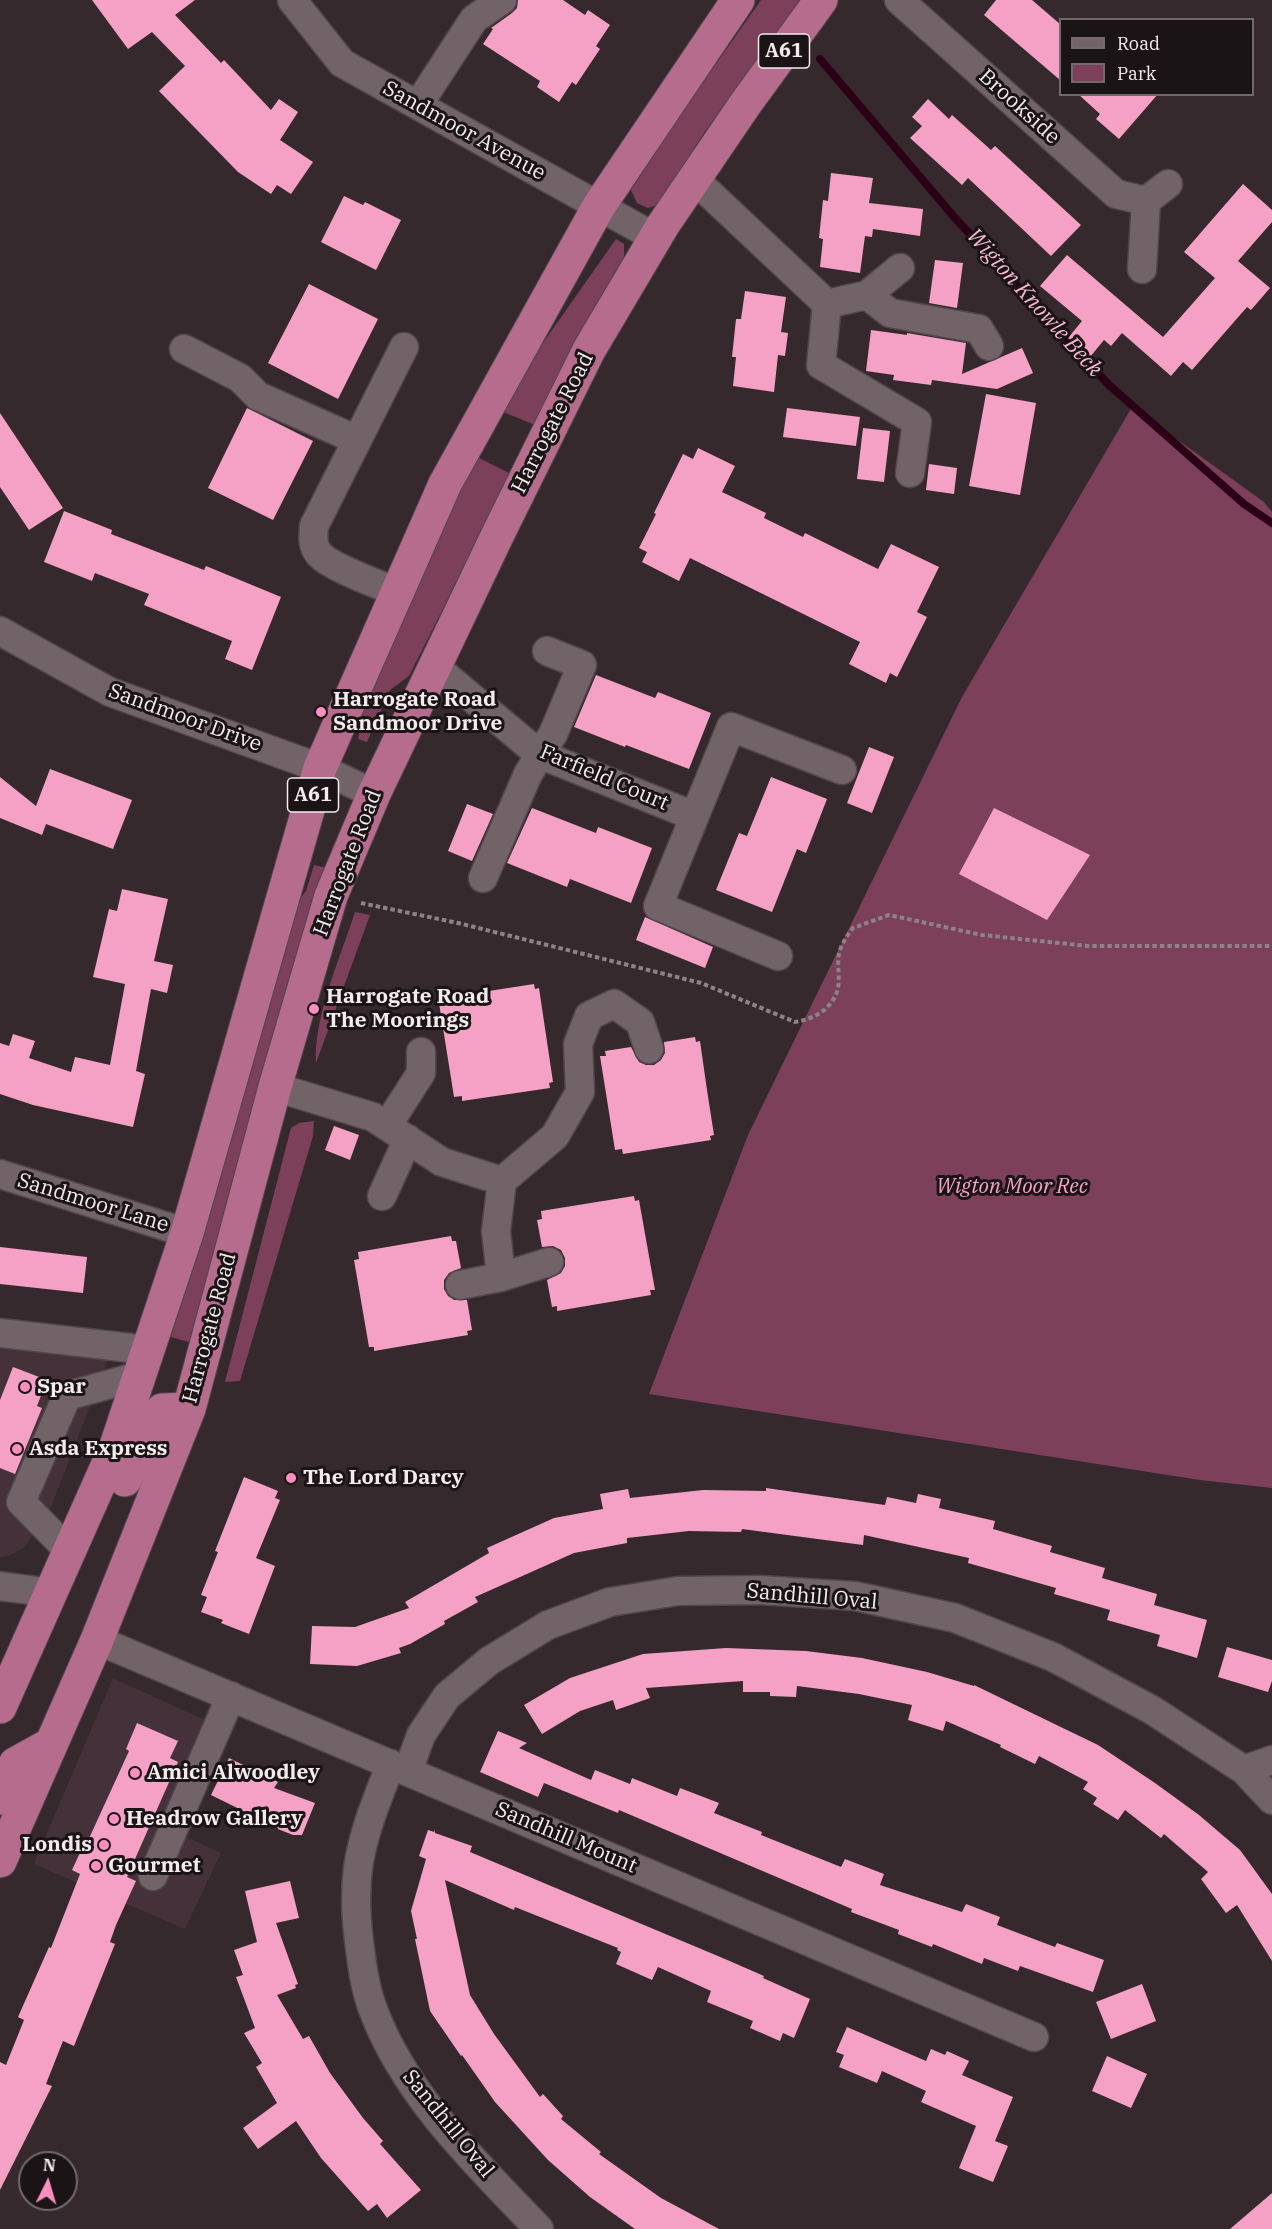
<!DOCTYPE html>
<html>
<head>
<meta charset="utf-8">
<style>
  body { margin:0 }
  #map { position:relative; width:1272px; height:2229px; overflow:hidden; background:#36292e; font-family:"IBM Plex Serif",serif }
  canvas { display:block }
  .legend { position:absolute; left:1059px; top:18px; width:195px; height:78px; box-sizing:border-box; background:#1a1416; border:2px solid #716a6c; margin:0; padding:8px 10px; list-style:none; font-size:18px; color:#f4ebee }
  .legend li { display:flex; align-items:center; gap:12px; height:30px }
  .legend b { width:30px; border:2px solid #716a6c }
  .north { position:absolute; left:18px; top:2151px; width:60px; height:60px; box-sizing:border-box; background:#1a1416; border:2px solid #716a6c; border-radius:50%; rotate:5deg; font-size:16px; font-weight:700; line-height:24px; text-align:center; color:#f4ebee }
  .north::after { content:''; display:block; margin:auto; width:21px; height:27px; background:#fd8ec0; clip-path:polygon(50% 0,100% 100%,50% 72%,0 100%) }
</style>
</head>
<body>
<div id="map">
<canvas width="1272" height="2229"></canvas>
<ul class="legend">
<li><b style="height:8px;background:#726369"></b>Road</li>
<li><b style="height:16px;background:#7c405b"></b>Park</li>
</ul>
<div class="north">N</div>
</div>
<script>
const ctx = document.querySelector('canvas').getContext('2d');
ctx.lineJoin = 'round';
function fill(path, color) {
  ctx.fillStyle = color;
  ctx.fill(path, 'evenodd');
}
function trace(path, color, width, dash) {
  ctx.strokeStyle = color;
  ctx.lineWidth = width;
  ctx.lineCap = dash ? 'butt' : 'round';
  ctx.setLineDash(dash || []);
  ctx.stroke(path);
}
function write(font, color, halo, rows, align = 'center') {
  ctx.font = font + ' "IBM Plex Serif",serif';
  ctx.lineWidth = 6;
  ctx.setLineDash([]);
  ctx.textBaseline = 'middle';
  ctx.strokeStyle = halo;
  ctx.fillStyle = color;
  for (const [text, x, y, turn = 0] of rows) {
    ctx.save();
    ctx.translate(x, y);
    ctx.rotate((+turn || 0) * Math.PI / 180);
    ctx.textAlign = isNaN(turn) ? turn : align;
    if (halo) ctx.strokeText(text, 0, 0);
    ctx.fillText(text, 0, 0);
    ctx.restore();
  }
}
const built = new Path2D(`
  M0,1344l109,13 -60,155 -25,36 -16,8 -8,1z
  M113,1678l113,52 -46,104 41,19 -36,76 -151,-65z`);
const green = new Path2D(`
  M761,0h40l-97,133 -46,72 -10,3 -11,-5 -6,-13 49,-75z
  M616,239l8,5v18l-89,163 -34,-14 23,-41z
  M1132,407l132,95 8,10v976l-72,-8 -551,-86 99,-259 214,-438z
  M477,457l34,17 -102,202 -19,14 -23,52 -9,-3 6,-31 86,-196z
  M314,865l13,3 -135,475 -21,-6 31,-103 88,-323 16,-20z
  M355,912l15,3 -54,148c-3,-45 25,-107 39,-151z
  M314,1121l-1,15 -73,245 -15,1 66,-254 8,-5z`);
const stream = new Path2D(`
  M820,59l135,159 154,167 135,119 28,19`);
const building = new Path2D(`
  M92,0h103l-20,15 46,48 3,-3 47,50 8,-11 19,13 -18,28 33,22 -22,32 -14,-9 -6,9 -33,-22 -79,-81 26,-25 -33,-34 -24,17z
  M518,0h45l22,15 3,-5 22,15 -14,21 4,3 -24,36 -4,-3 -13,20 -22,-15 3,-6 -57,-37 10,-15 -2,-1 21,-15 5,-5z
  M996,0h36l28,24v56l-76,-65z
  M1078,94h80l-39,45 -23,-20 4,-5z
  M928,99l21,20 3,-4 39,35 4,-4 86,79 -30,31 -83,-78 -6,7 -52,-47 12,-12 -10,-9z
  M831,173l42,5 -4,25 54,6 -3,27 -47,-7 -1,8 -7,-1 -5,37 -40,-6 3,-28 -4,-1 4,-38 5,1z
  M1243,184l29,26v12l-34,39 32,27 -19,22 -4,-3 -55,63 -9,-8 -12,14 -49,-43 -11,13 -7,-6 -14,17 -22,-19 14,-17 -42,-35 27,-31 96,82 52,-59 -31,-26z
  M344,196l19,9 2,-3 36,18 -25,50 -55,-28z
  M935,260l28,3 -6,45 -28,-5z
  M309,284l69,35 -40,80 -70,-36z
  M745,291l41,6 -5,35 7,1 -3,23 -7,-1 -4,37 -41,-6 3,-29h-4l4,-38h5z
  M871,330l36,5v-2l59,10 -4,31 60,-26 11,25 -36,16 -65,-9 -1,5 -38,-5 1,-5 -28,-4z
  M986,394l50,9 -16,92 -51,-9z
  M247,408l66,33 -40,79 -65,-32z
  M787,408l73,9 -4,29 -73,-9z
  M0,413l63,95 -34,22 -29,-43z
  M863,428l27,3 -6,51 -27,-3z
  M698,448l37,18 -13,26 44,21 -2,5 39,19 2,-4 73,36 13,-25 48,23 -22,45 10,5 -30,60 -7,-4 -4,10 -37,-19 11,-22 -170,-84 -11,23 -37,-19 5,-10 -8,-4 17,-34 -2,-1 29,-59 10,5z
  M929,464l28,4 -3,26 -28,-4z
  M64,511l48,19 -1,4 93,36 2,-4 75,31 -29,73 -27,-11 7,-18 -88,-36 5,-11 -54,-21 -3,8 -48,-19z
  M596,675l59,23 3,-6 53,21 -22,56 -63,-24 -1,2 -51,-20z
  M869,747l25,10 -22,56 -25,-10z
  M50,769l82,31 -19,49 -67,-25 -4,11 -42,-17v-41l36,29z
  M771,777l56,22 -21,54 -9,-4 -25,63 -56,-22 23,-57 8,3z
  M467,804l26,10 -21,47 -24,-10z
  M532,808l64,25 2,-6 54,21 -21,55 -61,-24 -3,8 -60,-24z
  M994,808l96,47 -43,65 -88,-46z
  M122,889l46,10 -14,62 19,4 -6,28 -16,-4 -15,82 9,3 -12,53 -100,-22 -33,-11v-51l9,3 4,-12 22,7 -6,17 42,14 4,-15 35,8 15,-81 -32,-7 16,-68 8,2z
  M645,917l68,30 -8,21 -69,-28z
  M534,984l1,5 4,-1 14,94 -4,1 1,5 -88,13v-5l-8,1 -15,-94h6l-1,-5z
  M695,1037l1,5 4,-1 7,49 7,45 -4,1 1,4 -88,14 -1,-5 -7,1 -15,-94h6l-1,-5 26,-4 8,15 7,3h8l7,-5 4,-7 -1,-11z
  M334,1126l25,9 -9,25 -25,-10z
  M634,1196l1,5 4,-1 16,90h-5l1,5 -94,16v-5l-5,1 -5,-27 14,-7 4,-7v-8l-4,-8 -8,-4 -11,1 -5,-27 5,-1 -1,-8z
  M451,1236l1,5h4l5,27 -12,5 -5,7v9l4,7 6,4h13l5,30 -5,1 1,4 -94,16v-4h-5l-15,-87 5,-1 -1,-7z
  M0,1247l87,10 -4,36 -83,-9z
  M13,1367l34,13 -10,26 5,2 -27,66 -15,-6v-68z
  M244,1477l34,14 -3,7 5,2 -24,58 19,8 -26,68 -28,-11 2,-3 -22,-8 6,-15 -6,-2 17,-43 -3,-1z
  M766,1488l119,17 2,-8 29,6 2,-9 23,5 -2,9 56,13 -2,8 59,17 -2,6 55,16 -3,10 55,16 -3,11 53,15 -10,38 -40,-12 3,-11 -53,-15 3,-10 -56,-16 2,-6 -88,-25 1,-5 -105,-23 -1,10 -121,-16 -1,3 -52,-1 -62,7v5l-53,10 -99,44 3,5 -34,19 1,3 -35,20 -11,4 2,5 -44,13 -47,-2 2,-38 43,1 54,-19 -4,-6 84,-49 -2,-5 67,-30 49,-9 -3,-15 28,-5 2,9 73,-8 63,1z
  M1227,1647l45,13v21l-4,11 -50,-15z
  M726,1648l80,3 56,7 65,14 47,14v-1l124,60 57,38 44,32 41,35 32,44v67l-35,-56 -11,8 -25,-34 7,-7 -44,-38 -3,4 -36,-28 -7,10 -25,-16 4,-6 -14,-9 5,-7 -49,-26 -4,8 -35,-17 1,-2 -55,-24 -3,10 -35,-11 4,-15 -53,-11 -62,-8 -1,11 -26,-1v-4h-27v-11l-97,7 4,10 -34,12 -3,-10 -33,11 -38,23 -18,-29 46,-27 73,-24z
  M137,1723l41,18 -8,17 8,4 -51,115 9,4 -20,44 -6,17 5,2 -41,102 -11,-5 -17,43 6,2 -52,104v-128l6,3 18,-45 -6,-3 31,-70 2,1 29,-74 -8,-4 12,-26 2,1 43,-94 -3,-2z
  M498,1731l29,12 -8,5 72,32 4,-10 35,14 2,-6 45,18 3,-8 39,15 -5,10 48,19 -1,3 80,32 4,-8 39,15 -4,11 82,27 4,-8 34,13 -3,8 58,22 2,-4 47,17 -11,32 -73,-26 -2,5 -34,-13 -2,6 -49,-20 -1,3 -34,-13 1,-4 -48,-18 1,-3 -233,-99 -1,3 -74,-30 -6,14 -58,-25z
  M229,1758l49,24 -4,6 41,15 -13,32h-9l-15,-6v-1l-67,-33z
  M434,1829l1,4 37,13 -2,6 255,107 39,17 -1,2 47,21 -16,39 -11,-5 -3,8 -30,-13 3,-7 -46,-19 4,-11 -53,-24 -6,13 -36,-16 5,-12 -4,-2 1,-2 -103,-41 -1,3 -69,-30 25,115 24,39 46,63 3,-3 20,22 -2,3 40,33 -2,2 62,44 58,31h-84l-45,-32 -42,-37 -53,-58 -33,-47 -1,1 -31,-45 -15,-72h2l-6,-28 15,-52 -7,-3 9,-26 6,2z
  M290,1881l9,37 -23,5 22,61 -3,1 1,3 -19,7 26,44 6,-3 21,37 33,45 20,23 -3,3 41,46 -34,28 -10,-14 -9,7 -47,-53 -25,-37 -38,28 -15,-21 34,-25 -21,-36 6,-4 -18,-30 11,-5 -19,-51 7,-2 -9,-25 23,-8 -12,-51z
  M1142,1984l14,37 -45,18 -15,-37z
  M847,2027l79,34 5,-12 14,6 2,-4 22,10 -7,14 51,22 -18,44 13,5 -15,36 -34,-14 17,-42 -55,-24 5,-11 -44,-20 -5,12 -38,-16 5,-12 -8,-3z
  M1107,2056l40,18 -16,34 -39,-17z
  M1272,2193v36h-42z`);
const path = new Path2D(`
  M361,903l97,20 243,60 94,39c19,-3 38,-13 43,-34 2,-11 -1,-23 1,-34 2,-10 8,-18 14,-26l36,-13 93,20 106,11h184`);
const minor = new Path2D(`
  M292,0l50,63 314,175
  M899,0l217,194 30,7 22,-17
  M418,105l56,-86 28,-19
  M694,179l133,125 -6,61 96,57 -7,51
  M1142,269l4,-68
  M867,295l23,18 89,16 10,17
  M827,304l40,-9 33,-27
  M184,349l56,29 18,18 99,44
  M397,592c-17,-7 -67,-25 -78,-38 -7,-8 -6,-18 -5,-28l90,-179
  M0,631l110,61 210,76 54,26
  M434,666l105,88 155,62
  M483,878l45,-104 25,-40 29,-69 -35,-14
  M778,956l-120,-50 73,-179 111,43
  M275,1087l98,30 69,45 60,19 53,-45 25,-44 -2,-48 11,-28 25,-12 26,18 9,27
  M387,1126l34,-53v-21
  M0,1174l187,59
  M382,1196l26,-57
  M501,1277l48,-15
  M460,1285l41,-8 -5,-46 6,-50
  M0,1333l148,17
  M70,1552l-49,-50 46,-106 72,-20
  M0,1586l52,7
  M97,1640l937,397
  M391,1764c-13,33 -28,68 -33,104 -3,24 -2,50 1,73 3,24 6,49 15,71 33,86 103,152 165,217
  M1244,1770l28,-10
  M408,1771l13,-36 26,-39 42,-35 59,-36 62,-23 68,-11 82,-1 95,6 100,22 98,39 99,53 92,60 28,30
  M153,1876l78,-180`);
const highway = new Path2D(`
  M125,1480l22,-51 15,-19 27,-1
  M0,1707l116,-261 71,-213 133,-465 125,-284 154,-278 139,-206
  M0,1798l15,-34 36,-20
  M0,1861l97,-221 92,-231 86,-322 56,-191 43,-102 124,-260 91,-184 74,-125 83,-122 75,-103`);
const markers = [
  [321,712,6,"#fd8ec0"],
  [314,1009,6,"#fd8ec0"],
  [25,1387,6,"#fd8ec0"],
  [17,1449,6,"#fd8ec0"],
  [291,1478,6,"#fd8ec0"],
  [135,1773,6,"#fd8ec0"],
  [114,1819,6,"#fd8ec0"],
  [104,1845,6,"#fd8ec0"],
  [96,1866,6,"#fd8ec0"]
];
const shields = [
  [784,51,51],
  [313,795,51]
];
const shieldNames = [
  ["A61",784,51],
  ["A61",313,795]
];
const streetNames = [
  ["Brookside",1019,107,42],
  ["Sandmoor Avenue",464,131,29],
  ["Harrogate Road",553,423,-63],
  ["Sandmoor Drive",185,718,20],
  ["Farfield Court",604,778,23],
  ["Harrogate Road",348,863,-69],
  ["Sandmoor Lane",93,1203,17],
  ["Harrogate Road",210,1328,-75],
  ["Sandhill Oval",812,1597,5],
  ["Sandhill Mount",566,1838,23],
  ["Sandhill Oval",448,2124,51]
];
const poiNames = [
  ["Harrogate Road",333,700],
  ["Sandmoor Drive",333,724],
  ["Harrogate Road",326,997],
  ["The Moorings",326,1021],
  ["Spar",37,1387],
  ["Asda Express",29,1449],
  ["The Lord Darcy",303,1478],
  ["Amici Alwoodley",147,1773],
  ["Headrow Gallery",126,1819],
  ["Londis",92,1845,"right"],
  ["Gourmet",108,1866]
];
const parkNames = [
  ["Wigton Moor Rec",1012,1187]
];
const waterNames = [
  ["Wigton Knowle Beck",1034,303,48]
];
fill(built, '#453139');
fill(green, '#7c405b');
trace(stream, '#2b0016', 8);
fill(building, '#f4a1c5');
trace(minor, '#51464b', 31);
trace(highway, '#51464b', 35);
trace(path, '#8d8286', 4, [4.5, 3]);
trace(minor, '#726369', 28);
trace(highway, '#b66c8d', 33);
for (const [x, y, r, color] of markers) {
  const dot = new Path2D();
  dot.arc(x, y, r, 0, 2 * Math.PI);
  ctx.fillStyle = color;
  ctx.fill(dot);
  trace(dot, '#1a1416', 2);
}
for (const [x, y, w] of shields) {
  const box = new Path2D();
  box.roundRect(x - w / 2, y - 17, w, 34, 4.5);
  ctx.fillStyle = '#1a1416';
  ctx.fill(box);
  trace(box, '#f4ebee', 1.5);
}
write('bold 20px', '#f4ebee', null, shieldNames);
write('21px', '#f4ebee', '#1a1416', streetNames);
write('bold 21px', '#f4ebee', '#1a1416', poiNames, 'left');
write('italic 21px', '#f8a2c7', '#1a1416', parkNames);
write('italic 22px', '#f8b7d2', '#1a1416', waterNames);
</script>
</body>
</html>
